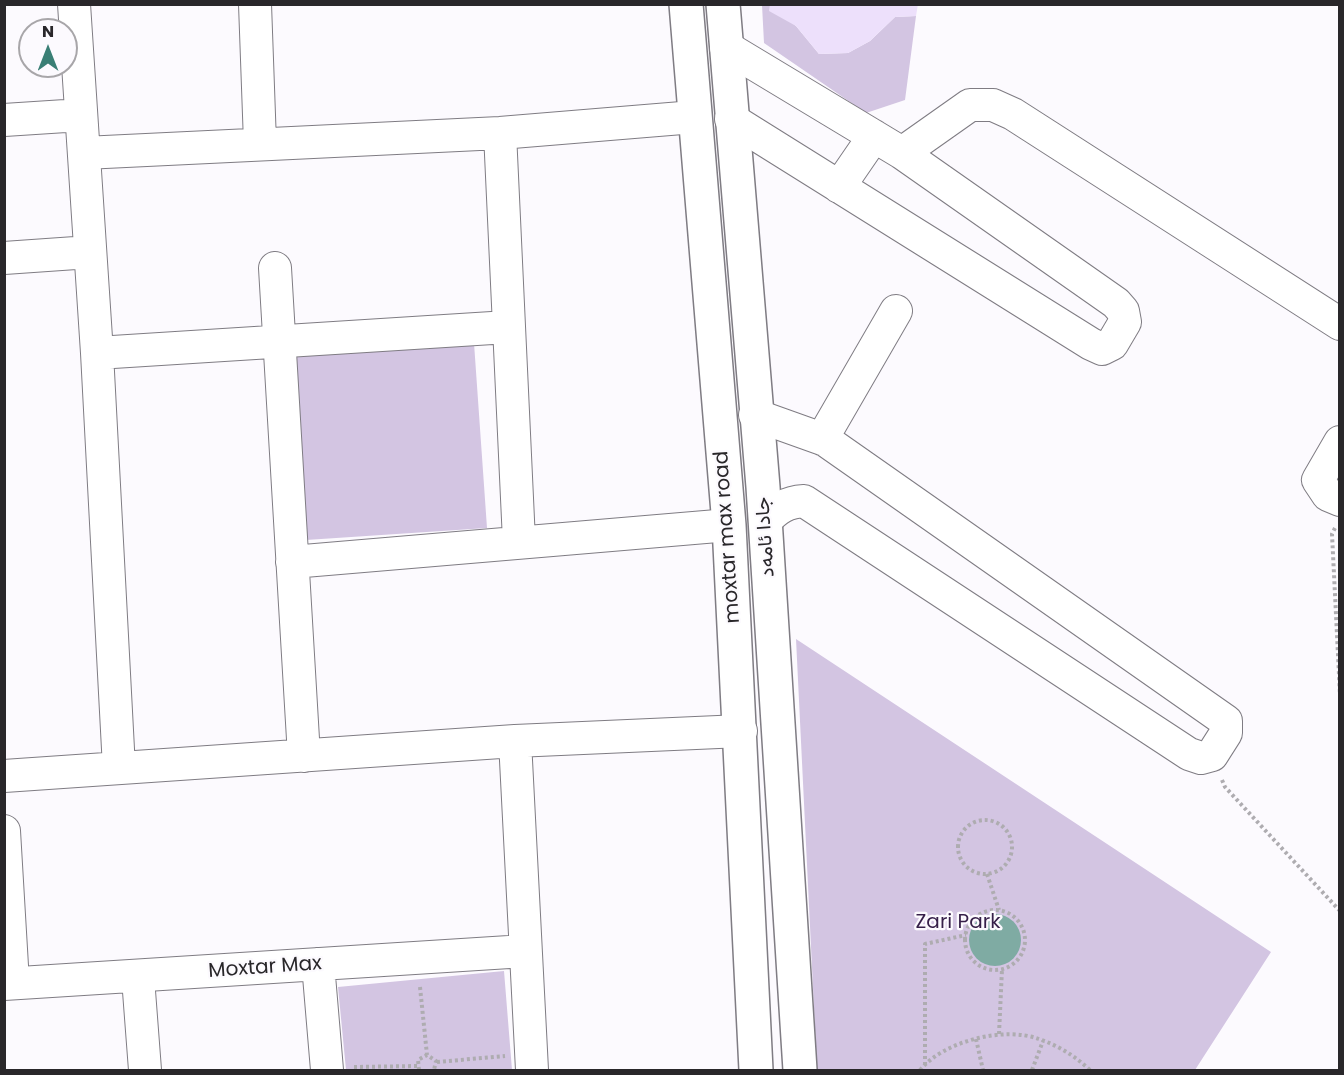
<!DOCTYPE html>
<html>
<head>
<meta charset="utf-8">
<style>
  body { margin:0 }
  #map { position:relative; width:1344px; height:1075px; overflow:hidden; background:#fcfafe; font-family:Poppins,sans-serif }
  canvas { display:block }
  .frame { position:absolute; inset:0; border:6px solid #29272a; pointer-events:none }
  .north { position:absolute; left:18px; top:18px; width:60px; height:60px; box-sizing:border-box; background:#fcfafe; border:2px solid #a8a6a9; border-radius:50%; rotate:0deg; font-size:16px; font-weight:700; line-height:24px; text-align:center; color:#29272a }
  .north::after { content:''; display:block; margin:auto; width:21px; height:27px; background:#3a7f75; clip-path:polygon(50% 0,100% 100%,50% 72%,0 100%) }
</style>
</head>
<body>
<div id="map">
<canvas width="1344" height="1075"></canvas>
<div class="frame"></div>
<div class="north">N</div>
</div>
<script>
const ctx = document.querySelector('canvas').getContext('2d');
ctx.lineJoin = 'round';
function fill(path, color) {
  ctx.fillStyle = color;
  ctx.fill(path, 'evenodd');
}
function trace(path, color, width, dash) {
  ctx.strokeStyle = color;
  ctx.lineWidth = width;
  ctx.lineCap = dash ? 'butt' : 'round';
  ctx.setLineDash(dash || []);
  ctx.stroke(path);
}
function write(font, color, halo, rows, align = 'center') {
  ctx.font = font + ' Poppins,Vazirmatn,sans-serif';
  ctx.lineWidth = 4.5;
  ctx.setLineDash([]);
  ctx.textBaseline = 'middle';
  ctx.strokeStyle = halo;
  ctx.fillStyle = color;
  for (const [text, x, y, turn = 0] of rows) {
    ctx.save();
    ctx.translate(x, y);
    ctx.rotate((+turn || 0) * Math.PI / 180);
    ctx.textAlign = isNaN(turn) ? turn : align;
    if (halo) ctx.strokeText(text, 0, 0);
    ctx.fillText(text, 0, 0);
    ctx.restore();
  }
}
const green = new Path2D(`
  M762,5h8l26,21 23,28 29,-1 22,-12 25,-24 21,-1 -11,84 -39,13 -102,-70z
  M474,343l13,185 -181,12 -13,-185z
  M796,639l475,313 -76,118h-378z
  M504,971l8,99h-166l-8,-83z`);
const water = new Path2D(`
  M969 940a26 26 0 1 1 52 0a26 26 0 1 1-52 0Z`);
const building = new Path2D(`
  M770,4h148l-2,12 -21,1 -25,24 -22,12 -29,1 -23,-28 -27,-15z`);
const path = new Path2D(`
  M1335,528l-3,6 8,161
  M1222,780l3,7 115,124
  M958 847a27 27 0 1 1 54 0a27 27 0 1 1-54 0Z
  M987,874l12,36
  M965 940a30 30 0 1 1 60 0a30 30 0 1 1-60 0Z
  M420,987l7,68
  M999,1034l3,-65
  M976,1039l7,31
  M437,1062l68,-6
  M925,1065v-121l41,-9
  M354,1067l63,-1
  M419,1070l-1,-10 9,-5 9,6 -2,9
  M920,1070c24,-29 84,-44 119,-31 20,7 36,17 51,31
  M1032,1070l11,-29`);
const street = new Path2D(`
  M74,4l23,349 22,415
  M255,4l5,139
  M726,47l176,106 214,150 7,8 2,11 -13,22 -10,5 -11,-5 -360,-225
  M4,120l77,-5
  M500,133l19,408
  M84,153l416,-20 194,-16
  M902,153l68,-48h23l20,9 327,210
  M839,187l35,-51
  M4,258l86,-6
  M275,268l29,488
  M97,353l411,-26
  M755,415l70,25 401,281v12l-14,22 -11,3 -12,-4 -385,-253c-18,1 -27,8 -39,20
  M822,439l74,-128
  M1340,442l-22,38 10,15 12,5
  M292,562l437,-37
  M515,741l17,329
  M4,776l511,-35 226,-10
  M4,831l9,152
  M318,964l9,106
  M138,978l7,92
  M4,984l521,-33`);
const primary = new Path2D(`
  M686,4l43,521 27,545
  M723,4l40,483 37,583`);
const streetNames = [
  ["moxtar max road",728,537,-94],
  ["جادا ئامەد",766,537,-94],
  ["Moxtar Max",265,968,-4]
];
const parkNames = [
  ["Zari Park",958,923]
];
fill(green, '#d3c5e2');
fill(water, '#7faba3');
fill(building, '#ede0fb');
trace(street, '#7f7c83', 34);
trace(primary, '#7f7c83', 36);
trace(path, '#aeacb0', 4, [3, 3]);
trace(street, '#fff', 32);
trace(primary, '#fff', 33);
write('20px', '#29272a', '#fcfafe', streetNames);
write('20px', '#361f49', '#fcfafe', parkNames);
</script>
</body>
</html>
